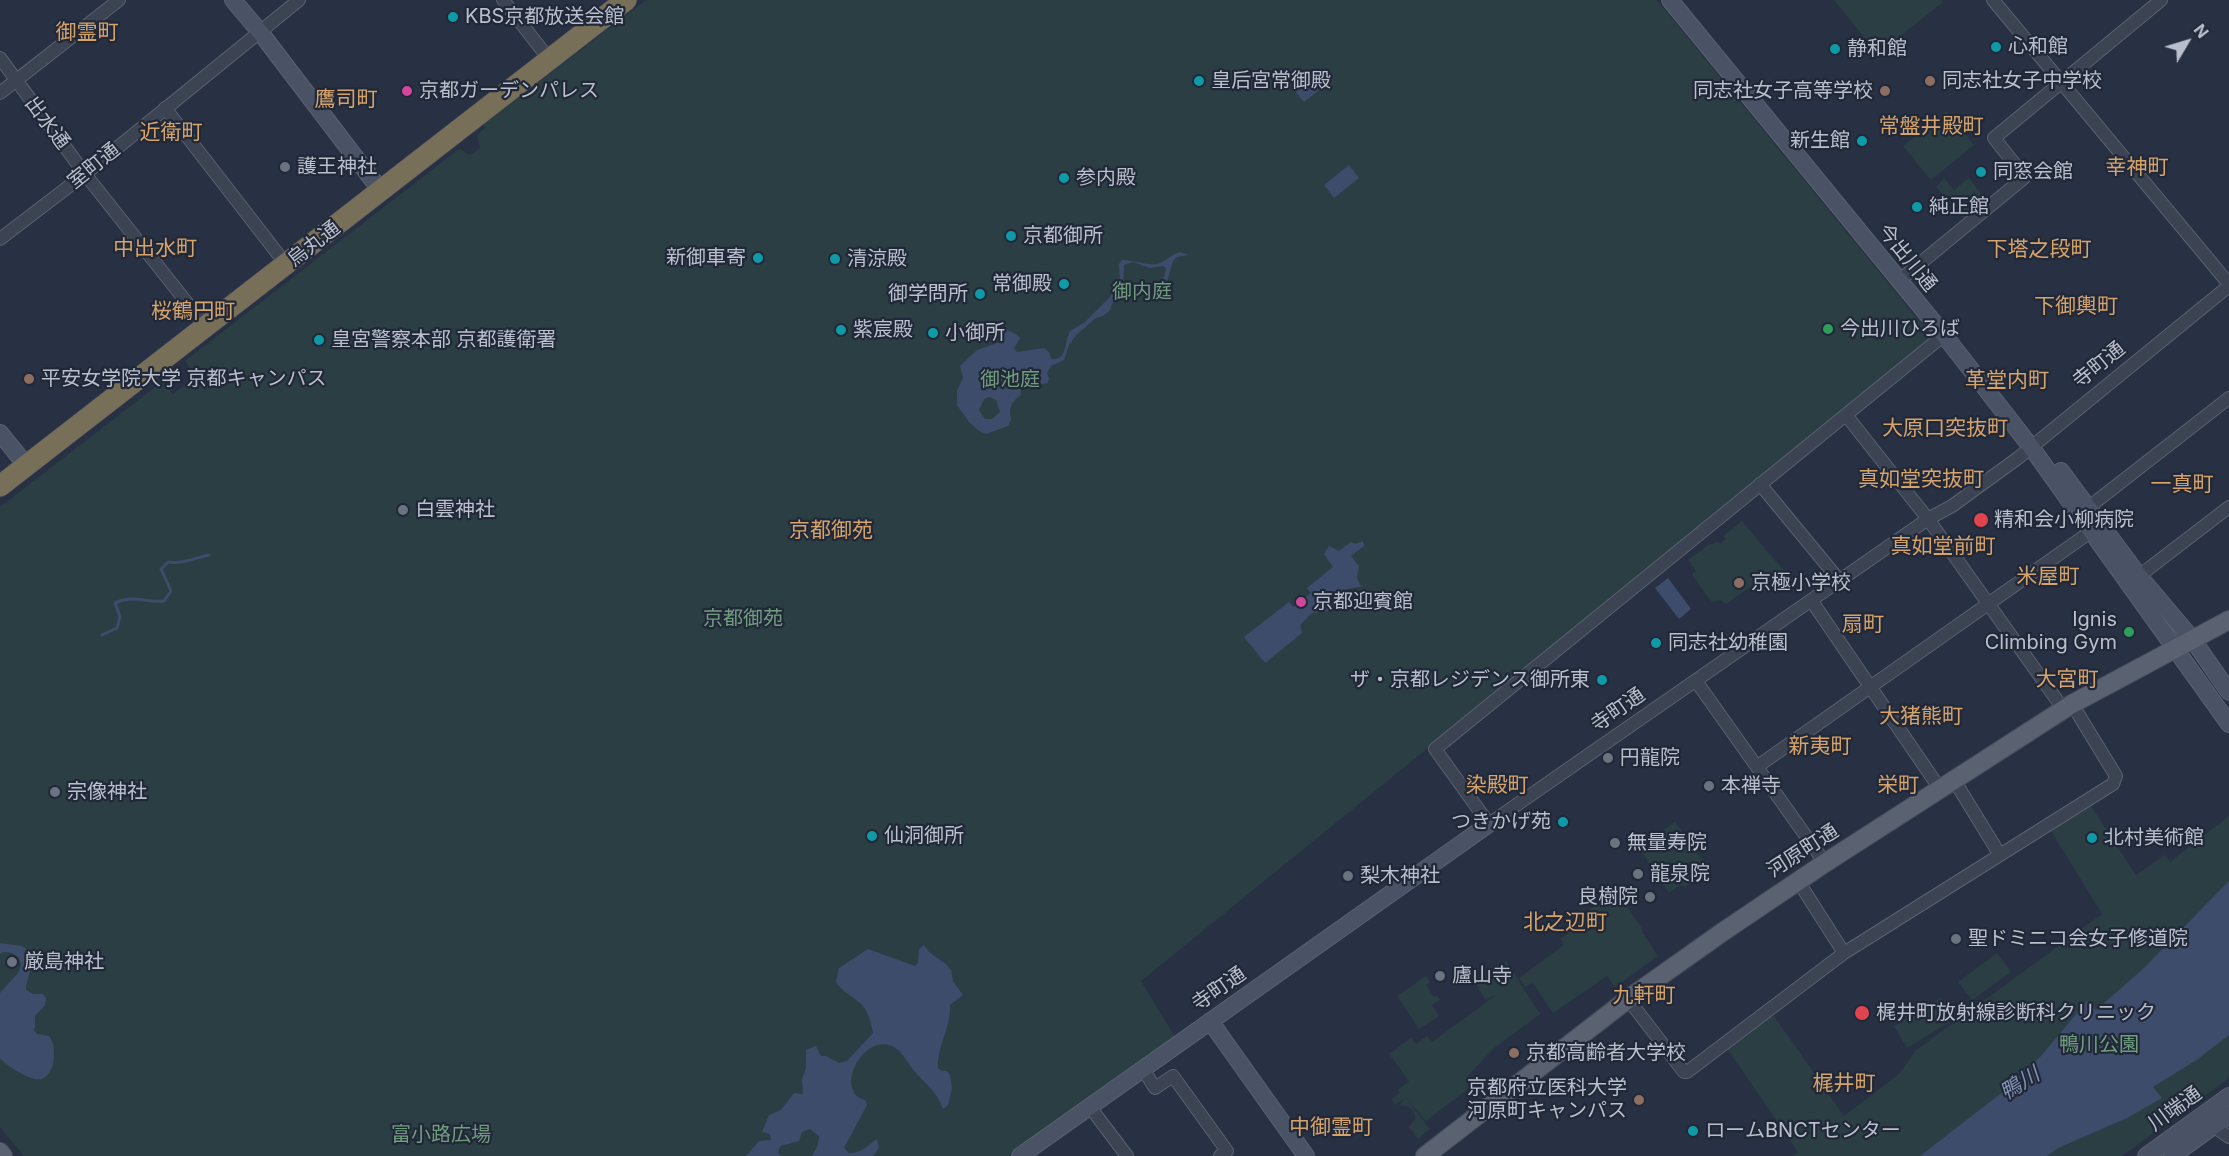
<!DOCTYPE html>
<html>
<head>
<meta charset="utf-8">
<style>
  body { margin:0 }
  #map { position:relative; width:2229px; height:1156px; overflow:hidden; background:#283143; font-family:Inter,sans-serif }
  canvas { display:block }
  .north { position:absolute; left:2157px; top:12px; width:60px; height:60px; -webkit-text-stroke:4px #212838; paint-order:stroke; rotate:52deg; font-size:16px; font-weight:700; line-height:24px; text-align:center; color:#b9bfcc }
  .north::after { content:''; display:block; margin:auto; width:21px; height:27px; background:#b9bfcc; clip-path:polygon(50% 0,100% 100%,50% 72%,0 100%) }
</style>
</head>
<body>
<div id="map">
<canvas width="2229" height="1156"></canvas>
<div class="north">N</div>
</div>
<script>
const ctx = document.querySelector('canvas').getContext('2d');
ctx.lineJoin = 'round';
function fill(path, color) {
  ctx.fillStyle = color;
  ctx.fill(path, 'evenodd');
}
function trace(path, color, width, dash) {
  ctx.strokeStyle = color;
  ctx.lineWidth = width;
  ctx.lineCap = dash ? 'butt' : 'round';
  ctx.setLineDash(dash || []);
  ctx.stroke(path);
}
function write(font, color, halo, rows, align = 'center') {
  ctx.font = font + ' Inter,"Noto Sans JP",sans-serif';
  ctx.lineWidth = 4.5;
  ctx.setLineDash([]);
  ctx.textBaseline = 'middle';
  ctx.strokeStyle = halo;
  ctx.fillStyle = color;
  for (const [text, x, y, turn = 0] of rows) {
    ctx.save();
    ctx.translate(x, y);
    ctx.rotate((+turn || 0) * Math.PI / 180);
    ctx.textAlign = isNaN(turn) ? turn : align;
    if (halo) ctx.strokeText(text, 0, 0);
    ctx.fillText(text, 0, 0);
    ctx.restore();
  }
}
const green = new Path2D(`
  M646,0h1011l276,338 -792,643 34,56 -166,119h-985l-24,-29v-620l163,-126 10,13 23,-18 -11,-15 274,-212 11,6 10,-7 -3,-13 8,-7 -2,-3z
  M1834,0h108l1,2 -65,52z
  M1946,111l28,34 -43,35 -28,-34z
  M1944,178l10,12 15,-12 18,23 -23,17 -4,-2 -24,-29z
  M1742,521l42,50 -16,12h-12l-30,21 -5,-4 -10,1 -19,-26 4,-5 -8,-10 20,-15 10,-3 2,2 6,-5 -3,-3z
  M2091,806l45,69 29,-20 5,7 59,-46v262l-107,78h-329l5,-4 -72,-105 46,-34 72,103 55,-42 16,-23 187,-137 -51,-83z
  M1675,822l34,47 -24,18 -5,-2 -11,8 -30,-45z
  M1610,883l33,47 -1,2 16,24 -43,31 -8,-11 -54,37 -20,-30 -8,4 -6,-9 45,-33 -4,-6 12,-9 -3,-5 34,-25 -3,-5 7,-6 -2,-2z
  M1997,953l14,19 -39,28 -14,-18z
  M1506,961l34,53 -47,35 -25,27 6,8 -48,37 -21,-24 25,32 -12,10 -5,-6 2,-2 -3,1 -3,-5 6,-8c1,-9 -7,-15 -16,-13l6,-8 -10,7 -4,-5 9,-8 -2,-2 11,-9 -20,-27 22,-16 5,6 11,-8 5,6 67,-49 -13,7 -11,-17z
  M1426,976l4,6 -4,3 8,12 3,-2 3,5 -8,5 7,11 -20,13 -22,-33z
  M1940,998l13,22 -46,28 -13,-22z`);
const water = new Path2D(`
  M1319,73l8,11 -23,18 -9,-11z
  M1349,165l10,13 -25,20 -10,-13z
  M1180,252l9,3 -12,2 -4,4 -6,21 -26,11 -14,-4 -10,2 -7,19 -7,6 -7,2 -20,17 -7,10 -5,15 -13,6 -4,7 2,5 -1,5 -28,5 1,7c-11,8 -12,13 -10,25l-3,6 -22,8 -7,-3 -10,-9 -12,-17v-14l6,-13 -3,-12 17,-16 26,-9v-9l4,-2 9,4 4,4 -6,10 3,4 27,-4 5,4 2,7c17,2 13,-17 19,-28l15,-9 24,-24 11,-15 -1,-19 3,-4c11,0 27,6 35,4 9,-2 14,-10 23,-12zM1133,262l17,6 13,-2 3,2c-2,23 -25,24 -43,18l1,-21zM989,397l7,3 4,12 -8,7h-7l-6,-9 5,-11z
  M1362,541l3,4 -14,11 8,10 -2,12 3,7 4,1 -22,4 -1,11 -4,4 -9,6 -16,2 -12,12 2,8 -37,30 -21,-26 45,-35 4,5 18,-14 -4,-5 26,-21 -9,-13 5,-8 10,5 12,-9 5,2z
  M1668,578l23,31 -12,10 -24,-31z
  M2229,881v154l-31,24 -45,28 9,11 -35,20 -69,30 -11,8h-127l84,-65 37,-35 46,-55 9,9 48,-42z
  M0,943l22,3 11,8c1,13 -7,23 -7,36l7,4h10l3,4 -1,7 -10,11v11l-1,3 3,4 12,2c8,9 7,38 -7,43 -11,3 -35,-13 -42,-21v-65l18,-20 3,-8c-1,-10 -9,-13 -18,-13l-3,2z
  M924,945l5,7 17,12 5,6 2,11 10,14 -13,10c1,24 -13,40 -12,63l4,3h5l3,4 2,13 -4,17 -5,4c-6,-17 -16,-24 -28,-37 -7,-8 -12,-20 -21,-25 -31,-16 -61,45 -29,53l2,5 -23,43 5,5c13,0 18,-7 28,-14l2,9 -6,8h-61l6,-11 1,-9 -9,-7 -8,3 -3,9 -19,5 -2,7 3,3h-35l13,-15 12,-1 -1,-6 -8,-2 7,-17 12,-5 13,-17 9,1 -1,-15 4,-11v-18l10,-4 5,10h5l13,7 8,-2 26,-28c-2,-10 -4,-20 -11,-28 -9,-9 -19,-12 -26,-23l3,-14 29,-19 47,17 3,-3 1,-14z`);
const stream = new Path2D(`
  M102,635l15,-7 3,-11 -5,-14c17,-9 30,0 49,-2l7,-10 -10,-22 7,-7c15,2 26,-4 41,-7`);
const street = new Path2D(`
  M503,0l46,59
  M1993,0l236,284
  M0,58l85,116 122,154
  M0,93l119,-93
  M165,108l113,146
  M0,239l85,-65 214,-174
  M1906,275l119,-98 -31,-39 167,-138
  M1944,335l-509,414 54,75 439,-305 24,-13 66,-48 211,-172
  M1846,415l82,104 136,191
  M1760,484l79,96
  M2089,507l140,-109
  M2139,576l90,-69
  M1811,600l129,189
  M1696,681l129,182
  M1758,766l338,-238
  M1954,780l46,75
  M1798,881l46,72
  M1628,999l56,73h3l157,-119 269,-169 3,-8 -44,-72
  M1143,1069l12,19 18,-12 54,75 -7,5
  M1090,1107l37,49
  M2213,1126l16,11`);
const secondary = new Path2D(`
  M233,0l27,32 121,159
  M1670,0l274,335 87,112 198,277
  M0,433l26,32
  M2061,471l78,105 54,64 36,52
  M1210,1021l96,135
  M1020,1156l469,-332
  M2146,1156l83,-60
  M2172,1156l57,-41`);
const primary = new Path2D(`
  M0,1152l3,4
  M1425,1156l203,-157 96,-68 101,-68 247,-159 157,-84`);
const highway = new Path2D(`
  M0,486l626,-486`);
const markers = [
  [453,17,6,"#0f9aa8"],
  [1996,47,6,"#0f9aa8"],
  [1835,49,6,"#0f9aa8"],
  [1199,81,6,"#0f9aa8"],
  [1930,81,6,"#8d6e63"],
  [407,91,6,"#d1479c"],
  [1885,91,6,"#8d6e63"],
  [1862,141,6,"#0f9aa8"],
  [285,167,6,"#6b7280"],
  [1981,172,6,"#0f9aa8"],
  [1064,178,6,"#0f9aa8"],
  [1917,207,6,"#0f9aa8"],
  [1011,236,6,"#0f9aa8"],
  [758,258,6,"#0f9aa8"],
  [835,259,6,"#0f9aa8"],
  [1064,284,6,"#0f9aa8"],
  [980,294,6,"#0f9aa8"],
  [1828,329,6,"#2e9e5b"],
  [841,330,6,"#0f9aa8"],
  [933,333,6,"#0f9aa8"],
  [319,340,6,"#0f9aa8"],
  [29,379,6,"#8d6e63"],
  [403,510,6,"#6b7280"],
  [1981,520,8,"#e0444e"],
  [1739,583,6,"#8d6e63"],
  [1301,602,6,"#d1479c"],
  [2129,632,6,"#2e9e5b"],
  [1656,643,6,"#0f9aa8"],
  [1602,680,6,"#0f9aa8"],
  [1608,758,6,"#6b7280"],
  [1709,786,6,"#6b7280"],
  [55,792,6,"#6b7280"],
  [1563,822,6,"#0f9aa8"],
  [872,836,6,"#0f9aa8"],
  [2092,838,6,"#0f9aa8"],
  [1615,843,6,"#6b7280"],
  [1638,874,6,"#6b7280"],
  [1348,876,6,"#6b7280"],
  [1650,897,6,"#6b7280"],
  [1956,939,6,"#6b7280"],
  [12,962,6,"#6b7280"],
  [1440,976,6,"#6b7280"],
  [1862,1013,8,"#e0444e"],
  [1514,1053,6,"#8d6e63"],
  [1639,1100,6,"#8d6e63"],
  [1693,1131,6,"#0f9aa8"]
];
const poiNames = [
  ["KBS京都放送会館",465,17],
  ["心和館",2008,47],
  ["静和館",1847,49],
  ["皇后宮常御殿",1211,81],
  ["同志社女子中学校",1942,81],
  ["京都ガーデンパレス",419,91],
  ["同志社女子高等学校",1873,91,"right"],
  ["新生館",1850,141,"right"],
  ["護王神社",297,167],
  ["同窓会館",1993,172],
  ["参内殿",1076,178],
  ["純正館",1929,207],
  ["京都御所",1023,236],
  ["新御車寄",746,258,"right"],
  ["清涼殿",847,259],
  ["常御殿",1052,284,"right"],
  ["御学問所",968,294,"right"],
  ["今出川ひろば",1840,329],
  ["紫宸殿",853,330],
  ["小御所",945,333],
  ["皇宮警察本部 京都護衛署",331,340],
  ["平安女学院大学 京都キャンパス",41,379],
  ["白雲神社",415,510],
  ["精和会小柳病院",1994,520],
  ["京極小学校",1751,583],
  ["京都迎賓館",1313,602],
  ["Ignis",2117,620,"right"],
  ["Climbing Gym",2117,643,"right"],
  ["同志社幼稚園",1668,643],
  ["ザ・京都レジデンス御所東",1590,680,"right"],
  ["円龍院",1620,758],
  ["本禅寺",1721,786],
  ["宗像神社",67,792],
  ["つきかげ苑",1551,822,"right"],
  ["仙洞御所",884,836],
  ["北村美術館",2104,838],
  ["無量寿院",1627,843],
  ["龍泉院",1650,874],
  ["梨木神社",1360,876],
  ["良樹院",1638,897,"right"],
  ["聖ドミニコ会女子修道院",1968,939],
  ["厳島神社",24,962],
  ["廬山寺",1452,976],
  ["梶井町放射線診断科クリニック",1876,1013],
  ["京都高齢者大学校",1526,1053],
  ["京都府立医科大学",1627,1088,"right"],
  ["河原町キャンパス",1627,1111,"right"],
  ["ロームBNCTセンター",1705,1131]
];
const streetNames = [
  ["出水通",47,123,53],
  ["室町通",94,166,-39],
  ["烏丸通",314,244,-38],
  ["今出川通",1907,258,51],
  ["寺町通",2099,365,-39],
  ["寺町通",1618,710,-35],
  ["河原町通",1803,851,-33],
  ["寺町通",1219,989,-35],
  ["川端通",2175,1109,-36]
];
const parkNames = [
  ["御内庭",1142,292],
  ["御池庭",1010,380],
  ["京都御苑",743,619],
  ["鴨川公園",2099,1045],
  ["富小路広場",441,1135]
];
const neighbourhoodNames = [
  ["御霊町",87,33],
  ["鷹司町",346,100],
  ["常盤井殿町",1931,127],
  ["近衛町",171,133],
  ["幸神町",2137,168],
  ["中出水町",155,249],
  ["下塔之段町",2039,250],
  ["下御輿町",2076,307],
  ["桜鶴円町",193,312],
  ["革堂内町",2007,381],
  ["大原口突抜町",1945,429],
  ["真如堂突抜町",1921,480],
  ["一真町",2182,485],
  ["京都御苑",831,531],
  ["真如堂前町",1943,547],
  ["米屋町",2048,577],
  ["扇町",1863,625],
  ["大宮町",2067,680],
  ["大猪熊町",1921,717],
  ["新夷町",1820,747],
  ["染殿町",1497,786],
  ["栄町",1898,786],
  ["北之辺町",1565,923],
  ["九軒町",1644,996],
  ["梶井町",1844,1084],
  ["中御霊町",1331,1128]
];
const waterNames = [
  ["鴨川",2020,1084,-32]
];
fill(green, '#2a3e44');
fill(water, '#3e4c6b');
trace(stream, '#3e4c6b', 3);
trace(street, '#5a6170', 14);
trace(secondary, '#5a6170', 18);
trace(primary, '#464c5c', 20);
trace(highway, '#474e5d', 22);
trace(street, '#3c4352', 12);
trace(secondary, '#4a5265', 16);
trace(primary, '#5a6272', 18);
trace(highway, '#786f59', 21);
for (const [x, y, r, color] of markers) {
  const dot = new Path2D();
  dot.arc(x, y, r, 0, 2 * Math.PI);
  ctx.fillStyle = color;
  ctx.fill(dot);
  trace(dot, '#212838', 2);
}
write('20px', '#b9bfcc', '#212838', poiNames, 'left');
write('20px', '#b9bfcc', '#212838', streetNames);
write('20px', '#719d7f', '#212838', parkNames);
write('21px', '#d5a36c', '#212838', neighbourhoodNames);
write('italic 21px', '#8192b2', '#212838', waterNames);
</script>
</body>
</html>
